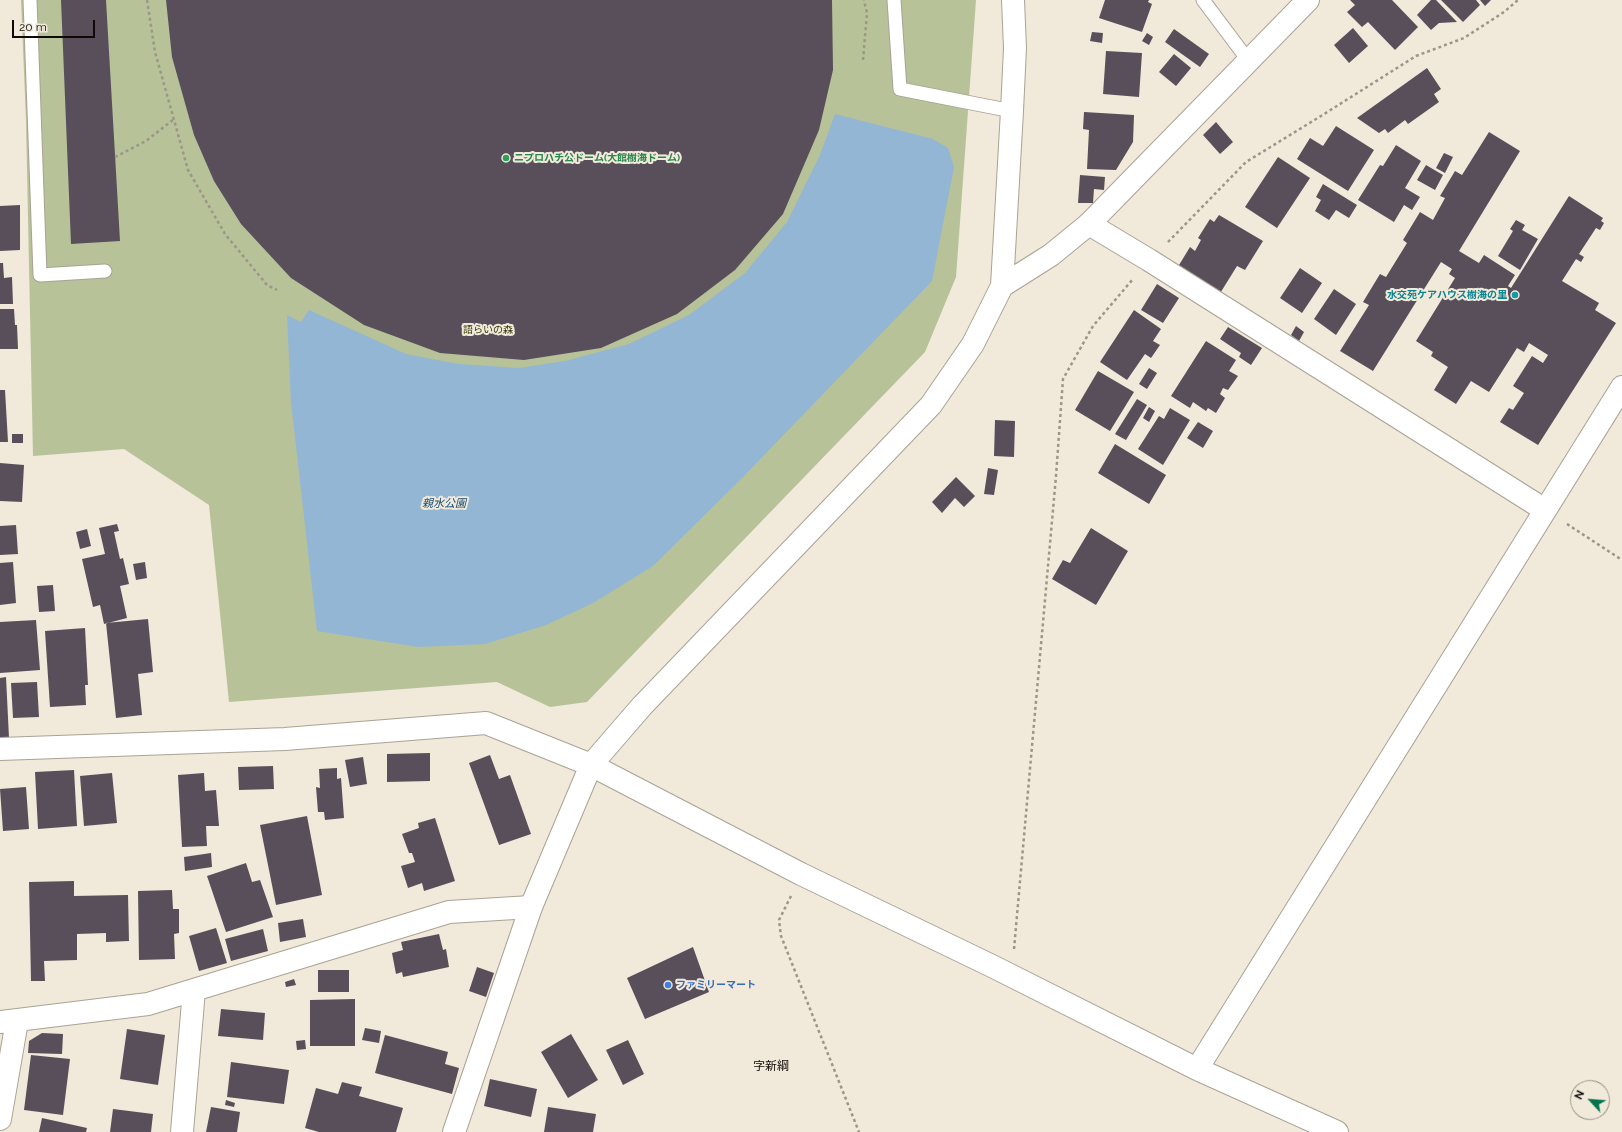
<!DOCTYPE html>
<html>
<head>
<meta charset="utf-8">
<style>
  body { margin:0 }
  #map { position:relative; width:1622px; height:1132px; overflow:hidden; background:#f1e9da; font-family:Raleway,sans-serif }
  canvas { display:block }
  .north { position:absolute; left:1570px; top:1080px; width:40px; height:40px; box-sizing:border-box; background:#f1e9da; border:1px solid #969086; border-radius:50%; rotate:296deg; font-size:11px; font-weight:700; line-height:16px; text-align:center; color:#0e0b07 }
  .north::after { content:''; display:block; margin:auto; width:14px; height:18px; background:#04744d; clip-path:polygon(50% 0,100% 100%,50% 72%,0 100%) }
  .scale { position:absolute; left:12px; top:20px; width:83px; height:18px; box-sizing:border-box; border:2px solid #0e0b07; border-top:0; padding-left:5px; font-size:12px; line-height:14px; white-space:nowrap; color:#0e0b07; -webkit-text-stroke:3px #f1e9da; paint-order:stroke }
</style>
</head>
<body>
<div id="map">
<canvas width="1622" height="1132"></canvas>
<div class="north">N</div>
<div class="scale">20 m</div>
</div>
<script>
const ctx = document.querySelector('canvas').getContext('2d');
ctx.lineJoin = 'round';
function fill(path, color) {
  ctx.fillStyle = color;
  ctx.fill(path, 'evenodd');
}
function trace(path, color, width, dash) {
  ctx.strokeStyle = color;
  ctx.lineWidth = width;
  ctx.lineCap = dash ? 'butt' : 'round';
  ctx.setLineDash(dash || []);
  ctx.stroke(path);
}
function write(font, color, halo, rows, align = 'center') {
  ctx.font = font + ' Raleway,"Noto Sans JP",sans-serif';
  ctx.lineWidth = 4;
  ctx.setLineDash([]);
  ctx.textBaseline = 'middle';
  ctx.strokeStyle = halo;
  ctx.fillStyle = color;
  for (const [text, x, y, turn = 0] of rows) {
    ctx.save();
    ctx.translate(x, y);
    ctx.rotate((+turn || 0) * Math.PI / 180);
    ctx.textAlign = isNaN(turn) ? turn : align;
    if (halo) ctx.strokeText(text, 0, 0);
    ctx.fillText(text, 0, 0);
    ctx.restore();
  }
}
const green = new Path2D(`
  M21,0h955l-20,277 -31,75 -338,350 -37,5 -53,-25 -268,20 -20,-197 -85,-56 -91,7 -7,-335z`);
const water = new Path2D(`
  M835,114l98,25 15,9 6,19 -22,114 -191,198 -88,87 -60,37 -47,22 -61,19 -67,3 -101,-16 -26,-229 -4,-87 14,7 8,-12 97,44 52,10 61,4 46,-7 64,-17 60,-29 56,-42 42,-51 33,-67z`);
const building = new Path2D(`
  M61,0h45l14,241 -49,3z
  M166,0h666l1,70 -14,60 -36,84 -48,56 -58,44 -76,34 -77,12 -84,-7 -76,-28 -73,-47 -50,-54 -27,-43 -20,-46 -22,-78z
  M1105,0h44l-1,2 4,2 -10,28 -43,-14z
  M1350,0h42l26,27 -23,23 -27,-28 -6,5 -15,-15 8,-7z
  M1431,0h5l21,22 -18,1 -8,7 -14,-15z
  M1441,0h35l4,5 -17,17z
  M1480,0h11l-6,6z
  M1353,28l15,18 -19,17 -15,-18z
  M1174,29l35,25 -9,13 -35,-25z
  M1092,32l11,1 -1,10 -12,-2z
  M1147,33l6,4 -4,8 -7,-4z
  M1106,51l36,2 -3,44 -36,-3z
  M1174,54l17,14 -15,18 -17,-14z
  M1427,68l14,21 -7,5 5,8 -31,22 -3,-4 -17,13 -3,-4 -6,4 -22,-15z
  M1084,112l50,3 -1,27 -17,28 -29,-1 2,-39 -6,-1z
  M1216,122l17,20 -13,12 -17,-19z
  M1336,126l38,24 -26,41 -51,-32 13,-21 13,8z
  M1489,132l31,19 -61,100 20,12 5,-8 31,20 -7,11 3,2 58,-92 34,22 -2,3 3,2 -4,7 -4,-2 -17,26 5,3 -3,5 -5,-3 -14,22 37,22 -4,7 21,13 -78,122 -38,-23 9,-14 4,2 11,-17 -11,-7 19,-30 11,7 5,-8 -19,-12 -5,9 -7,-4 -28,44 -18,-11 -15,23 -22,-14 14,-23 -17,-11 2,-4 -17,-11 39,-63 -6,-4 3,-5 -11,-7 -68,109 -33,-20 29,-46 -6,-3 17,-28 6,3 21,-34 -4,-3 17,-28 13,8 12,-22 -5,-2 15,-25 7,4z
  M1396,145l25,16 -16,27 15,9 -8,13 -8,-5 -10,17 -36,-22 22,-35 3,1z
  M1444,153l9,4 -8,16 -9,-5z
  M1278,157l32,21 -33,50 -32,-21z
  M1426,165l17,10 -8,15 -18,-10z
  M1080,175l25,2 -1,13 -10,-1 -1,14h-15z
  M1323,184l34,21 -8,13 -13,-8 -7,10 -14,-9 6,-11 -5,-3z
  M20,205v45l-20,1v-45z
  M1219,215l44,26 -18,29 -8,-4 -18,29 -43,-25 14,-23 5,4 6,-11 -3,-2 12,-19 4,3z
  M1516,220l9,5 -3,5 16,9 -18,31 -22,-14 15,-25 -3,-2z
  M0,263h3l1,15 8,-1 1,27h-13z
  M1300,268l22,15 -20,30 -22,-15z
  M1157,284l22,14 -16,25 -22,-13z
  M1334,289l22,15 -20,31 -22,-16z
  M0,309h14l1,16h2l1,24h-18z
  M1134,310l27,19 -8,12 7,4 -9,13 -6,-4 -18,26 -27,-18z
  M1296,326l8,6 -5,9 -8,-6z
  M1228,327l34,21 -11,17 -12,-8 2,-4 -21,-14z
  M1206,341l30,19 -7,11 9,5 -10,14 -5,-2 -3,6 5,4 -9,15 -8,-5 -2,3 -13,-9 -3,6 -19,-12z
  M1149,368l8,5 -10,16 -8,-5z
  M1098,371l36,21 -24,39 -35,-21z
  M0,390h5l3,52h-8z
  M1137,399l10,6 -21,35 -11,-6z
  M1149,407l6,4 -6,11 -6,-4z
  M1170,408l20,12 -27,45 -25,-16 21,-33 5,3z
  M995,420l20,1 -1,36 -20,-1z
  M1198,422l15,9 -10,17 -16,-10z
  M12,434h11v9h-11z
  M1115,444l51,31 -17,29 -51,-31z
  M0,463l24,2 -2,37 -22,-1z
  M988,468l10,2 -4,25 -10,-1z
  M956,477l19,19 -11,11 -9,-9 -13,15 -10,-11z
  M117,524l2,7 -5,1 6,27 3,-1 6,26 -9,2 7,32 -23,6 -4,-19 -7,2 -11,-48 23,-5 -6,-26z
  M16,525l2,29 -18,1v-29z
  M1091,528l37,23 -32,54 -44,-26 11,-19 7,3z
  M87,529l4,17 -11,3 -4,-17z
  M13,562l3,41 -16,2v-42z
  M145,562l2,16 -11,2 -3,-16z
  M53,585l2,26 -16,1 -2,-26z
  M148,619l5,53 -15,2 4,41 -26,3 -10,-95z
  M36,620l4,50 -40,3v-51z
  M85,628l3,57h-3l1,20 -36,2 -5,-76z
  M6,677l3,61h-9v-60z
  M37,682l2,35 -26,1 -2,-35z
  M430,753v28l-43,1v-28z
  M490,755l9,24 11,-4 21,59 -32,11 -30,-82z
  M363,757l4,27 -17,3 -5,-27z
  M273,766l1,23 -35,1 -1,-23z
  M337,768v11l4,-1 3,40 -19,2 -1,-8h-6l-2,-25 4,1 -1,-19z
  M74,770l3,56 -39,3 -3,-57z
  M112,773l5,50 -33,3 -4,-50z
  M204,773l1,18 11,-1 3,36h-13l1,20 -25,1 -4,-72z
  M26,787l3,42 -26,2 -3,-42z
  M307,816l15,79 -46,10 -16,-80z
  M435,818l20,63 -31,10 -2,-8 -14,5 -7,-22 14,-4 -3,-9h-3l-7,-19 17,-6 -1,-5z
  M211,853l1,14 -27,4 -1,-14z
  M246,863l6,19 8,-2 13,37 -47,15 -19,-56z
  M74,881v15l54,-1 1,46 -23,1v-9l-29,1v26l-33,1 1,20h-14l-2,-99z
  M172,890l1,19h6v24l-5,1 1,25 -36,1 -1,-69z
  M303,919l3,18 -26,5 -2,-19z
  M216,928l11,35 -28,8 -10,-35z
  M263,929l5,22 -37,10 -6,-22z
  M439,934l4,16 3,-1 3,18 -46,10 -1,-5 -6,2 -4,-21 11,-3 -2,-8z
  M693,947l16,45 -64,27 -18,-41z
  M477,967l17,6 -8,24 -17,-6z
  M318,970h31v22h-31z
  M294,979l2,6 -10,2 -1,-5z
  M355,999v47h-45v-46z
  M221,1009l44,4 -2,27 -45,-4z
  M365,1028l16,3 -2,12 -17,-3z
  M127,1029l38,6 -7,50 -38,-6z
  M42,1033l21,1 -1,20 -34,-1 1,-12z
  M571,1034l27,46 -30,18 -27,-46z
  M385,1035l63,17 -3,12 14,4 -7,26 -77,-21z
  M305,1040l1,9 -9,1 -1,-9z
  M628,1040l16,34 -21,11 -17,-35z
  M31,1055l39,4 -7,56 -39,-5z
  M231,1062l58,8 -5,34 -57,-7z
  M490,1079l47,10 -6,28 -47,-11z
  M342,1082l20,5 -3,9 44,12 -7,24h-77l-14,-4 11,-40 22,6z
  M226,1100l9,3 -1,4 -9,-2z
  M211,1107l29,5 -3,20h-31z
  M548,1107l48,7 -3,18h-49z
  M113,1109l40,5 -2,18h-41z
  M42,1118l45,10 -1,4h-47z`);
const path = new Path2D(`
  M147,0l8,52 33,118 37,64 42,51 10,5
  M863,60l4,-47 -3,-13
  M115,157l31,-16 28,-22
  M1168,242l78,-80 75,-46 95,-60 48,-18 40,-26 14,-12
  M1567,524l55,36
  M791,896l-12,24 2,16 78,196
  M1014,949l42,-473 7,-97 30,-53 40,-47`);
const lane = new Path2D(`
  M30,0l10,275 65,-4
  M894,0l6,89 112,22
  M1203,0l45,60`);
const street = new Path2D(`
  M1089,224l60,36 396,250
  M0,1022l148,-18 301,-92 82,-5
  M0,1119l17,-98
  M182,1132l12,-142`);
const secondary = new Path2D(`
  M1002,286l49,-31 38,-31 219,-224
  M0,749l285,-10 201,-16 105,42 210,109 191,92 205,103 140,63
  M1197,1069l425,-682
  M454,1132l77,-225 60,-142 51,-59 289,-301 42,-61 29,-58 10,-175 3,-63 -2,-48`);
const markers = [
  [506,158,4,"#2e9e5b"],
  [1515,295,4,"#0f9aa8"],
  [668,985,4,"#3f7fe0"]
];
const leisureNames = [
  ["ニプロハチ公ドーム(大館樹海ドーム)",514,158]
];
const cultureNames = [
  ["水交苑ケアハウス樹海の里",1507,295]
];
const parkNames = [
  ["語らいの森",488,330]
];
const shopNames = [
  ["ファミリーマート",676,985]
];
const waterNames = [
  ["親水公園",444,504]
];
const quarterNames = [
  ["字新綱",771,1066]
];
fill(green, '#b7c299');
fill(water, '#92b6d4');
fill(building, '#594f5b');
trace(lane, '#aaa294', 15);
trace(street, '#aaa294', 24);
trace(secondary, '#aaa294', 24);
trace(path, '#9b958a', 2.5, [3, 3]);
trace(lane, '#fff', 13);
trace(street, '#fff', 22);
trace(secondary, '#fff', 22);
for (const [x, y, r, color] of markers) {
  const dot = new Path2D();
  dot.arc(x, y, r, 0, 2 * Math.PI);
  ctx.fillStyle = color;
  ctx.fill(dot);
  trace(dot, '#f1e9da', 1.5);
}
write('bold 10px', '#27864d', '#f1e9da', leisureNames, 'left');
write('bold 10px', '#0d838f', '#f1e9da', cultureNames, 'right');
write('10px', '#2e3705', '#f1e9da', parkNames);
write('bold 10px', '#366cbe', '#f1e9da', shopNames, 'left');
write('italic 11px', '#154f77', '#f1e9da', waterNames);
write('12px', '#0e0b07', '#f1e9da', quarterNames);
</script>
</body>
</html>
